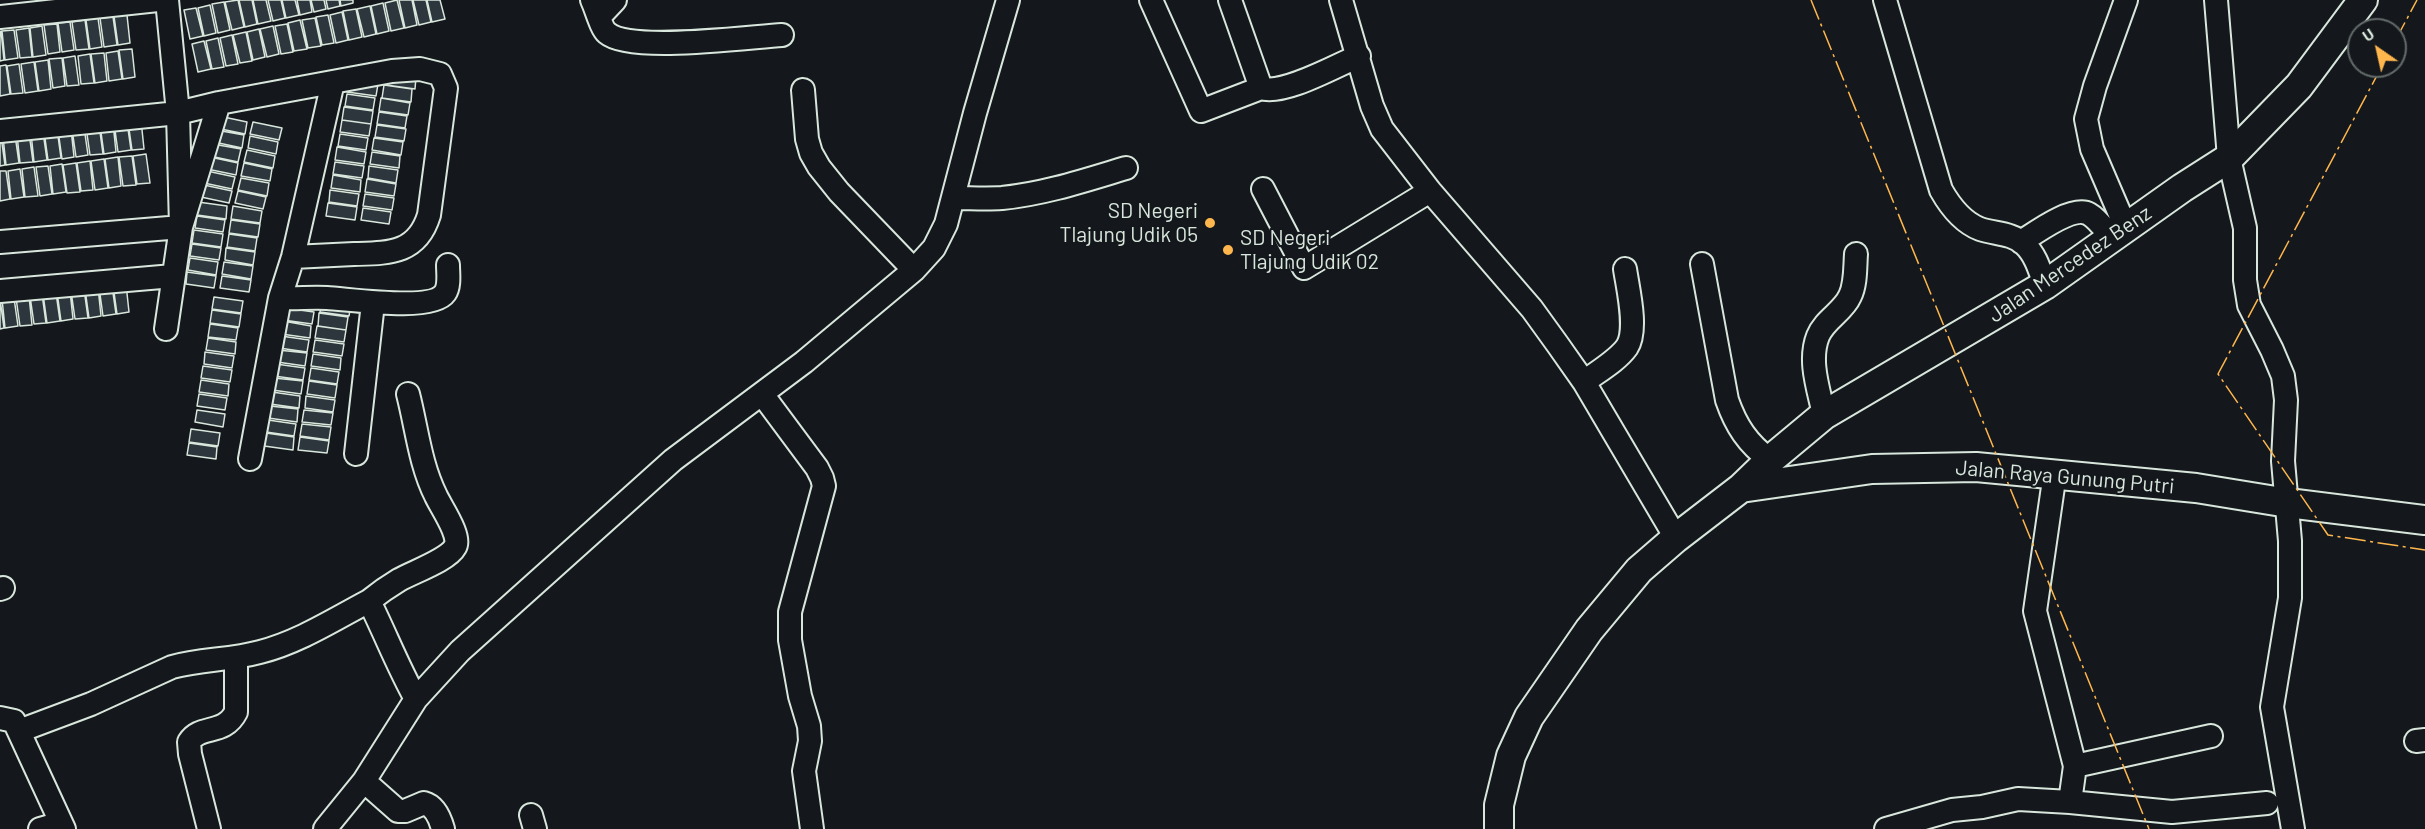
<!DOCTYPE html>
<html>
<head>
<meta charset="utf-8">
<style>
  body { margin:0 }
  #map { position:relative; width:2425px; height:829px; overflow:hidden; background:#14181c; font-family:Barlow,sans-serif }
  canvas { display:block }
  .north { position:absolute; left:2347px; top:18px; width:60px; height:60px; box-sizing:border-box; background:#14181c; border:2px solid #626a69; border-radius:50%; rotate:326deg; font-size:16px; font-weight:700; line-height:24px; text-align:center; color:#d8e6dc }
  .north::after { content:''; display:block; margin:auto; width:21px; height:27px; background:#ffb74d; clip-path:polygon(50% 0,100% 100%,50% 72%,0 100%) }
</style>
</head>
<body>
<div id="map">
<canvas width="2425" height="829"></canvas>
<div class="north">U</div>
</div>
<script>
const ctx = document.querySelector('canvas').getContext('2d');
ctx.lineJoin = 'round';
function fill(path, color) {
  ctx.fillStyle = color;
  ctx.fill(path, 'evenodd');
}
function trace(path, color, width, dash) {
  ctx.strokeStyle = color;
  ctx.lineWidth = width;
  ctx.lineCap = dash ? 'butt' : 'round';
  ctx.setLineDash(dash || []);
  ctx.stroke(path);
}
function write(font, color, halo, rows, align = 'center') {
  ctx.font = font + ' Barlow,sans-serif';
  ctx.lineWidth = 4.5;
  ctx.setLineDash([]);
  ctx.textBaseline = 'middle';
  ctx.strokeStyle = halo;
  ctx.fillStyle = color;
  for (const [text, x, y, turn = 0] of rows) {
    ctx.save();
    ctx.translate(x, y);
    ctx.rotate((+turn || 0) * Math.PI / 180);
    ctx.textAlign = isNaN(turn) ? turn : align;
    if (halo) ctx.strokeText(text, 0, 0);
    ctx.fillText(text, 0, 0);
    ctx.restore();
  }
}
const building = new Path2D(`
  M238,0l6,27 -12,3 -7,-28z
  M239,0h13l5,24 -12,3z
  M253,0h13l5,21 -13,3z
  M268,0h13l4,18 -12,3z
  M282,0h13l4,15 -13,3z
  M297,0h13l2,12 -12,3z
  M311,0h13l2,9 -12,3z
  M326,0h13l1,6 -12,3z
  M340,0h13v3l-12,3z
  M397,0l7,28 -13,3 -6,-28z
  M399,0h13l5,25 -12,3z
  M413,0h13l5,22 -12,3z
  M427,0h13l5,19 -13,3z
  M224,2l6,28 -12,3 -6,-29z
  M383,3l6,28 -12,3 -6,-28z
  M210,5l6,28 -12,3 -6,-28z
  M370,6l6,28 -12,3 -7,-28z
  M196,8l7,28 -13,3 -6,-29z
  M356,9l6,28 -13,3 -6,-29z
  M342,12l6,28 -12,3 -6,-28z
  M127,15l3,28 -12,2 -4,-29z
  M328,15l6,28 -12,2 -6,-28z
  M113,17l4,28 -13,2 -4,-29z
  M98,18l4,29 -12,2 -4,-29z
  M315,18l6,28 -13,2 -6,-28z
  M85,20l4,29 -13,1 -4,-28z
  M300,20l7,29 -13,2 -6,-28z
  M70,22l4,28 -12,2 -4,-29z
  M57,24l3,28 -12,2 -4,-29z
  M287,24l6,28 -12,2 -6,-28z
  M42,26l4,29 -13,2 -3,-29z
  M273,26l6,28 -12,3 -7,-28z
  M29,28l3,29 -12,1 -4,-28z
  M259,29l6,28 -12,3 -6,-28z
  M14,30l4,28 -13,2 -3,-29z
  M1,31l3,29 -4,1v-29z
  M246,32l6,29 -12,2 -7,-28z
  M232,35l6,29 -12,2 -6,-28z
  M218,38l6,29 -12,2 -6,-28z
  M204,41l7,28 -13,3 -6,-28z
  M132,49l3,28 -12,2 -4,-29z
  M118,51l4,28 -13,2 -3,-28z
  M104,53l3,28 -12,2 -4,-29z
  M90,54l4,29 -13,1 -3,-28z
  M75,56l4,29 -12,1 -4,-28z
  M62,58l3,28 -12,2 -4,-29z
  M48,60l3,29 -12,2 -4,-29z
  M34,62l4,29 -13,2 -4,-29z
  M19,64l4,29 -12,1 -4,-28z
  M6,65l4,29 -10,2v-30z
  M388,72l28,5 -1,12 -29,-4z
  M349,80l29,4 -2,12 -29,-4z
  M384,85l28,4 -1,13 -29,-4z
  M347,94l28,4 -2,12 -28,-4z
  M381,98l29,5 -2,12 -29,-4z
  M344,107l29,4 -2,13 -29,-4z
  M379,112l28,4 -2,12 -28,-4z
  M219,116l28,6 -2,12 -29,-6z
  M141,120l3,29 -12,1 -4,-28z
  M342,120l29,4 -2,12 -29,-4z
  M127,122l4,28 -13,2 -4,-29z
  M253,122l29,6 -3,12 -29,-6z
  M113,123l3,29 -12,2 -4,-29z
  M99,125l4,29 -13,1 -4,-28z
  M377,125l29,4 -2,12 -29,-4z
  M84,127l4,28 -12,2 -4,-28z
  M57,129l4,29 -13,2 -4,-29z
  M71,129l3,28 -12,2 -4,-29z
  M216,130l28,5 -2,13 -28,-6z
  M43,132l4,28 -13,2 -3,-29z
  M29,133l4,29 -13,1 -3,-28z
  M340,134l28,4 -2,12 -28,-4z
  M15,135l4,28 -13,2 -3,-28z
  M1,136l4,29 -5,1v-29z
  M250,136l28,6 -2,12 -28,-6z
  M374,138l29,4 -2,13 -29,-5z
  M213,144l28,5 -3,13 -28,-6z
  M337,147l29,5 -2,12 -29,-4z
  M247,150l28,6 -2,12 -29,-6z
  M372,152l28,4 -1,12 -29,-4z
  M146,154l4,29 -13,1 -4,-28z
  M132,156l4,29 -13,1 -4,-29z
  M118,157l3,29 -12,2 -4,-29z
  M210,157l28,6 -2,12 -29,-6z
  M104,159l4,29 -13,2 -4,-29z
  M90,161l3,29 -12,1 -4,-28z
  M335,162l29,4 -2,12 -29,-4z
  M76,163l4,29 -13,1 -4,-28z
  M244,163l28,6 -2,12 -29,-5z
  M62,164l4,28 -13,2 -3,-28z
  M48,166l4,28 -12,2 -4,-29z
  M369,166l29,4 -2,13 -28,-5z
  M34,167l4,29 -13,1 -3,-28z
  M20,169l4,28 -13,2 -3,-28z
  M0,171h6l4,28 -10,2z
  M207,171l28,6 -3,12 -28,-6z
  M333,175l28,5 -1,12 -29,-4z
  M241,178l28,5 -2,13 -29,-6z
  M367,179l29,5 -2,12 -29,-4z
  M204,185l28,6 -3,12 -28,-6z
  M330,190l29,4 -2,12 -28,-4z
  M238,191l28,6 -3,12 -28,-6z
  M365,194l29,4 -2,12 -29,-4z
  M198,202l29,4 -1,13 -29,-4z
  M328,203l29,4 -2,13 -29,-4z
  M233,206l29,5 -2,12 -29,-4z
  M363,208l28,4 -2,12 -28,-4z
  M197,216l28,4 -2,12 -28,-4z
  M231,220l29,4 -2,13 -29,-4z
  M194,230l29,4 -2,13 -29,-4z
  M229,234l28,4 -2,13 -28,-4z
  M192,244l29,4 -2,12 -29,-4z
  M226,248l29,4 -2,13 -28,-5z
  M190,258l28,4 -2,13 -28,-5z
  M224,262l29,4 -2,13 -29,-5z
  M187,272l29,4 -2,12 -28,-4z
  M222,276l29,4 -2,12 -29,-4z
  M126,284l3,28 -12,2 -4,-29z
  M112,286l4,28 -13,2 -4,-29z
  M98,287l3,29 -12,2 -4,-29z
  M84,289l4,29 -13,1 -4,-28z
  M70,291l3,28 -12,2 -4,-29z
  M56,293l4,28 -13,2 -4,-29z
  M42,294l4,29 -12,1 -4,-28z
  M29,296l3,29 -12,1 -4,-28z
  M214,297l29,4 -2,12 -29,-4z
  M14,298l4,28 -13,2 -3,-29z
  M0,299l4,29 -4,1z
  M322,300l29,4 -2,12 -29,-4z
  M285,308l29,4 -2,12 -29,-4z
  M212,310l29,4 -2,13 -29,-4z
  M319,313l29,4 -2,13 -28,-4z
  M283,321l28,5 -1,12 -29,-4z
  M210,324l28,4 -2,12 -28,-3z
  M317,326l29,4 -2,12 -29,-4z
  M281,336l28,4 -2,12 -28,-4z
  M208,338l28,4 -1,12 -29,-4z
  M315,340l29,4 -2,12 -29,-4z
  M278,350l29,3 -2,13 -28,-4z
  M205,352l29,4 -2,12 -28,-4z
  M313,354l28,4 -1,12 -29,-4z
  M276,364l29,4 -2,12 -29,-4z
  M203,366l29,4 -2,12 -29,-4z
  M311,368l28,4 -2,12 -28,-4z
  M274,378l29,3 -2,13 -29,-4z
  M201,380l28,4 -1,12 -29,-4z
  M309,381l28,4 -2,13 -28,-4z
  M272,392l28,4 -1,12 -29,-4z
  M199,394l28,4 -2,12 -28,-4z
  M306,396l29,4 -2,12 -28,-4z
  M270,406l28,3 -1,13 -29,-4z
  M197,410l28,4 -2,13 -28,-5z
  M304,410l29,3 -2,12 -29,-3z
  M268,420l28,4 -2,12 -28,-4z
  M302,424l29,3 -2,13 -29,-4z
  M191,429l29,4 -2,13 -29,-4z
  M266,433l28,4 -1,13 -29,-4z
  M300,437l29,4 -2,12 -29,-3z
  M189,443l28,4 -1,12 -29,-4z`);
const minor = new Path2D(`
  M592,0c4,8 9,28 15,33 23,20 141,4 175,2
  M1151,0l50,111 60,-23c22,8 76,-23 98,-32
  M1230,0l31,88
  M1341,0l31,106 10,23 48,62 102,118 26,36 26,37 92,156
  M1885,0l56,190c9,16 21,32 39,39 15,5 32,4 44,15 12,11 16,27 21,41
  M2216,0l13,158 16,70v52l4,25 23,45 11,26 3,24 -3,61 7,80v57l-18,109 21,122
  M600,16l15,-16
  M0,17l158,-17
  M803,90l4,49 4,14 8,14 20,25 75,78
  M0,131l178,-18 41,-10 173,-32 28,-2 20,5 6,14 -17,127c-12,39 -40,38 -75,39 -21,1 -41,2 -61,3
  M1263,189l41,79 126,-77
  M954,198c16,0 32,1 48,0 42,-4 84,-18 124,-30
  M2126,228l-34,-79 -6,-30 9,-33 31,-86
  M0,242l181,-15 -3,-114 -11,-113
  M2021,242c14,-9 52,-37 68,-28 9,5 16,16 23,24
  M1702,264l25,136c9,26 21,44 43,60
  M0,291l173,-15
  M280,298c16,1 31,-1 47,0 22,1 105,14 118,-5 5,-7 3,-20 3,-28
  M166,329l15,-102 38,-124
  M1584,382c13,-10 33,-21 43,-35 11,-17 1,-58 -2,-78
  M762,394l55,74 5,10 2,8 -34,126v28l10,56 9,30 1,15 -6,30 8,58
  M1824,415c-5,-25 -16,-54 -6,-79 7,-17 25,-24 32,-40 6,-12 5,-29 6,-42
  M356,454l17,-151
  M250,459l30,-161 13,-41 40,-175
  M0,589l3,-1
  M369,601c10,-8 20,-15 30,-21 14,-8 49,-20 56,-33 7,-10 -14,-40 -19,-51 -16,-32 -19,-67 -28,-102
  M0,718l14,3 50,108
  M19,731l72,-27 81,-37c29,-8 59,-7 88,-15 39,-10 73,-32 109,-51 16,32 29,66 47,98
  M2416,741l9,-1
  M2075,766l136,-30
  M364,781l34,30h7l19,-8c11,3 16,15 19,26
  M2070,802l102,10 95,-9
  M531,815l4,14
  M40,829l21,-6
  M209,829l-19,-75 -1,-12c11,-18 35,-6 47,-30v-54
  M325,829l39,-48 52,-82 44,-48 213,-191 131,-98 110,-92 20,-22 12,-24 29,-111 33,-113
  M1886,829l66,-19 30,-3 36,-8 52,3 5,-36 -40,-155 20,-138`);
const major = new Path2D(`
  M1741,488l29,-28 54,-45 221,-130 137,-97 47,-30 70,-72 64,-86
  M1499,829v-24l12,-49 18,-39 60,-87 50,-60 37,-32 65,-50 131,-19 104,-2 220,21 92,15 137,17`);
const power = new Path2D(`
  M1811,0l338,829
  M2395,41l22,-41
  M2382,66l-164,308 110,161 97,15`);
const markers = [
  [1210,223,6,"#ffb74d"],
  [1228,250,6,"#ffb74d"]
];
const poiNames = [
  ["SD Negeri",1198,211],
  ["Tlajung Udik 05",1198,235],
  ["SD Negeri",1240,238,"left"],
  ["Tlajung Udik 02",1240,262,"left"]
];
const streetNames = [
  ["Jalan Mercedez Benz",2070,264,-34],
  ["Jalan Raya Gunung Putri",2065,477,5]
];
fill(building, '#2c363c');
trace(building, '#d8e6dc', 1.5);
trace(minor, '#d8e6dc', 26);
trace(major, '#d8e6dc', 32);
trace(minor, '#14181c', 22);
trace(major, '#14181c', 28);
trace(power, '#ffb74d', 1.5, [21, 4.5, 3, 4.5]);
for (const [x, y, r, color] of markers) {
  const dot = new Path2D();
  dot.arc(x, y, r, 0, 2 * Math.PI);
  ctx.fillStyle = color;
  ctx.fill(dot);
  trace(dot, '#14181c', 2);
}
write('21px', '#d8e6dc', '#14181c', poiNames, 'right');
write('21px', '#d8e6dc', '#14181c', streetNames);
</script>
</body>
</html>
